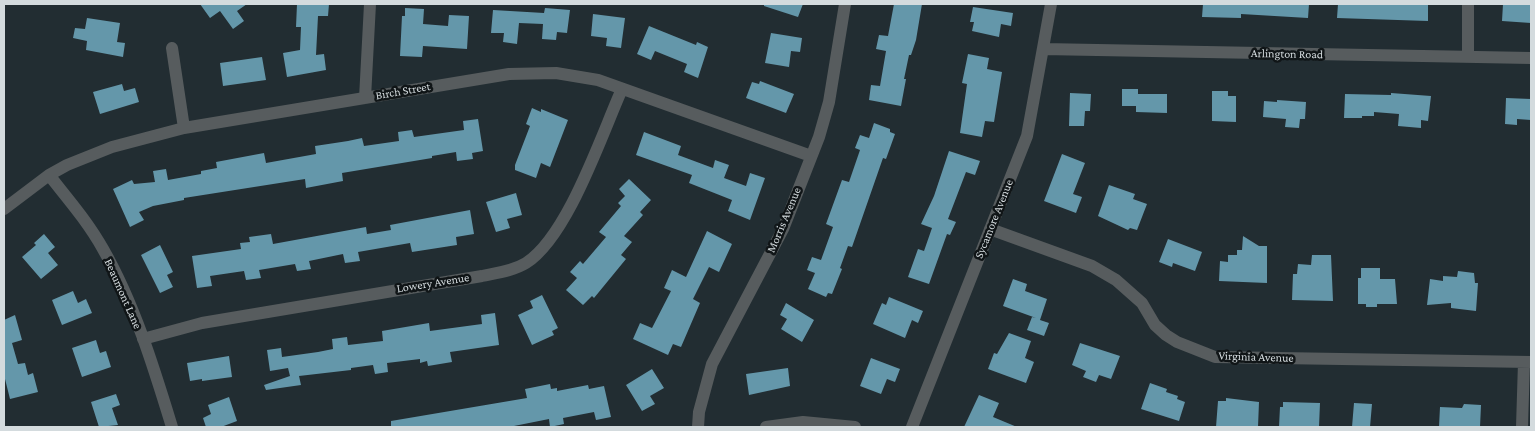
<!DOCTYPE html>
<html>
<head>
<meta charset="utf-8">
<style>
  body { margin:0 }
  #map { position:relative; width:1535px; height:431px; overflow:hidden; background:#222d32; font-family:"Crimson Pro",serif }
  canvas { display:block }
  .frame { position:absolute; inset:0; border:5px solid #d4dbde; pointer-events:none }
</style>
</head>
<body>
<div id="map">
<canvas width="1535" height="431"></canvas>
<div class="frame"></div>
</div>
<script>
const ctx = document.querySelector('canvas').getContext('2d');
ctx.lineJoin = 'round';
function fill(path, color) {
  ctx.fillStyle = color;
  ctx.fill(path, 'evenodd');
}
function trace(path, color, width, dash) {
  ctx.strokeStyle = color;
  ctx.lineWidth = width;
  ctx.lineCap = dash ? 'butt' : 'round';
  ctx.setLineDash(dash || []);
  ctx.stroke(path);
}
function write(font, color, halo, rows, align = 'center') {
  ctx.font = font + ' "Crimson Pro",serif';
  ctx.lineWidth = 5;
  ctx.setLineDash([]);
  ctx.textBaseline = 'middle';
  ctx.strokeStyle = halo;
  ctx.fillStyle = color;
  for (const [text, x, y, turn = 0] of rows) {
    ctx.save();
    ctx.translate(x, y);
    ctx.rotate((+turn || 0) * Math.PI / 180);
    ctx.textAlign = isNaN(turn) ? turn : align;
    if (halo) ctx.strokeText(text, 0, 0);
    ctx.fillText(text, 0, 0);
    ctx.restore();
  }
}
const building = new Path2D(`
  M200,4h47l-10,7 7,10 -11,8 -13,-18 -10,7z
  M297,4h32l-1,12h-10l-2,39 8,-1 2,16 -39,7 -4,-24 17,-3 1,-23h-5z
  M764,4h39l-5,13 -34,-11z
  M894,4h28l-6,36 -5,15h-2l-5,24h2l-5,27 -32,-6 2,-15 9,1 6,-35 -10,-2 3,-14 9,1z
  M1203,4h106l-1,14 -67,-4v4l-39,-1z
  M1338,4h90v17l-91,-3z
  M1503,4h28v19l-29,-2z
  M973,7l40,6 -2,13 -10,-2 -2,13 -27,-6 2,-9h-4z
  M405,8l19,1 -1,15 25,2 1,-11 20,1 -2,33 -44,-3 -1,11 -22,-1 2,-40h3z
  M545,8l25,2 -3,23 -10,-1 -1,8 -14,-1 1,-15 -24,-1 -2,21 -14,-2 1,-9h-13l2,-23 51,3z
  M593,14l32,4 -4,30 -15,-2 1,-8 -16,-2z
  M87,18l33,5 -3,19 8,1 -2,14 -37,-7 1,-9 -14,-3 2,-10 10,1z
  M649,26l47,19 1,-3 11,5 -10,31 -14,-6 3,-8 -32,-13 -4,9 -14,-6z
  M771,33l31,5 -2,14 -9,-1 -2,16 -24,-4z
  M968,54l21,4 -2,11 15,3 -8,50 -9,-1 -3,16 -22,-4 7,-49 -5,-1z
  M262,57l4,23 -43,6 -3,-23z
  M760,81l34,13 -8,19 -40,-15 6,-16 7,2z
  M122,84l2,7 11,-3 4,14 -39,12 -7,-22z
  M1122,89h16v5h29v19l-31,-1v-6h-14z
  M1212,91h16v5h8v26l-24,-1z
  M1070,93l21,1 -1,17h-5l-1,15h-15z
  M1391,93l40,3 -3,25 -7,-1v8l-23,-2 1,-12 -25,-2v4h-12v2h-18l1,-24 46,1z
  M1506,98l25,1v21l-14,-1v6l-12,-1z
  M1277,100l29,2 -1,17h-5l-1,9 -14,-1 1,-8 -23,-2 1,-16 13,1z
  M532,108l9,4v-3l27,11 -18,47 -9,-4 -5,15 -21,-8v-5l15,-39 -4,-2z
  M478,119l5,32 -11,2 1,6 -16,2 -1,-9 -24,4v2l-90,15 1,8 -37,7 -1,-9 -121,19v2l-31,6 -14,6 5,8 -14,7 -17,-38 19,-9 2,4 21,-2 -2,-11 13,-2 2,11 33,-6v-3l16,-3 -1,-6 48,-9 2,10 50,-9 -1,-8 33,-5 14,-3 2,8 35,-5 -1,-9 14,-2 2,7 50,-7 -1,-9z
  M874,123l16,6v3l5,2 -9,25 -3,-1 -31,89 -4,-1 -8,22 2,1 -10,25 -4,-1 -2,4 -18,-8 7,-16 -8,-3 5,-13 9,3 12,-33 -7,-3 16,-44 7,2 11,-32 -5,-2 5,-13 9,3z
  M644,132l37,14 -3,9 35,13 2,-8 14,5 -5,13 22,8 4,-13 15,5 -15,42 -22,-9 4,-11 -43,-17 3,-8 -56,-20z
  M949,151l31,10 -5,14 -9,-3 -18,47 8,3 -6,13 -3,-1 -18,50 -21,-7 10,-28 6,2 8,-23 -11,-4 13,-28z
  M1062,154l23,9 -12,31 9,3 -6,16 -32,-12z
  M629,179l22,21 -11,12 3,3 -19,21 8,6 -11,13 5,4 -32,39 -2,-2 -9,9 -17,-15 11,-12 -7,-6 10,-11 3,3 23,-27 -7,-5 22,-26 -3,-3 7,-7 -6,-7z
  M1109,185l26,9 -2,5 14,5 -10,26 -7,-2 -2,2 -30,-14z
  M516,193l6,22 -15,4 3,9 -14,4 -10,-30z
  M470,210l4,24 -18,3 1,8 -45,7 -2,-9 -52,9 2,9 -15,2 -2,-9 -34,7 2,8 -14,2 -2,-7 -36,6 2,8 -15,2 -2,-9 -34,5 2,10 -15,2 -5,-32 49,-7 -1,-6 10,-1 -1,-5 22,-3 2,10 93,-17 1,7 24,-4 -1,-5z
  M707,231l25,13 -13,28 -10,-5 -16,32 7,4 -19,44 -8,-3 -5,11 -35,-16 7,-16 12,5 19,-37 -7,-3 8,-18 14,7z
  M44,234l11,13 -7,6 10,12 -17,14 -19,-22 14,-12 -2,-2z
  M1243,236l16,10h8v37l-48,-2 1,-20 8,1v-7h9v-5h5z
  M1168,239l34,13 -7,19 -22,-8 -1,4 -13,-5z
  M160,245l13,27 -6,3 6,12 -13,6 -19,-38z
  M1312,255h19l2,46 -41,-1 1,-26h4l1,-10 13,1z
  M1361,268h19v11h15l2,25h-20v3h-11v-3h-8v-26h3z
  M1458,271l16,2 1,10h3l-2,28 -25,-3v-5l-24,2 3,-26 13,2v-5l14,1z
  M1013,279l14,5 -2,7 22,8 -7,21 9,3 -5,13 -17,-6 5,-13 4,1 -33,-12z
  M73,291l5,12 8,-4 6,14 -30,12 -10,-25z
  M542,295l16,33 -6,3 2,4 -22,10 -14,-30 15,-7 -3,-7z
  M889,297l34,14 -5,12 -6,-3 -7,18 -32,-14 9,-21 4,2z
  M786,303l28,17 -12,22 -21,-13 6,-10 -7,-4z
  M495,313l4,32 -49,7 2,10 -24,4 -1,-5 -7,2v-4l-33,4 1,9 -13,2 -2,-9 -22,3v2l-52,6 2,9 -35,5 -2,-5 26,-9 -2,-8 -18,3 -3,-21 14,-2 1,9 36,-5 15,-3 -1,-10 15,-2 1,8 35,-4 -1,-10 47,-8 1,8 52,-7 -1,-9z
  M15,315l7,25 -10,3 6,21 7,-1 3,12 5,-2 5,19 -28,7 -6,-24v-55z
  M1009,333l22,8 -6,17 9,4 -8,21 -38,-14 6,-16 3,1z
  M96,340l4,13 6,-2 5,16 -29,10 -10,-29z
  M1080,343l40,13 -9,23 -12,-4 -3,7 -13,-5 3,-6 -14,-6z
  M229,356l3,21 -30,4v-2l-12,2 -3,-18z
  M871,358l29,11 -5,13 -8,-3 -6,15 -21,-8z
  M788,368l2,18 -41,9 -3,-21z
  M652,369l12,19 -14,8 5,8 -13,7 -16,-26z
  M1150,383l17,6 -1,3 12,4 -1,3 8,3 -6,19 -38,-12z
  M550,384l1,5 6,-1v3l31,-6 1,4 15,-3 7,31 -15,3 -2,-8 -31,6 1,6 -14,3 -1,-8 -40,8h-118v-6l136,-23 -2,-9z
  M116,394l4,11 -8,3 6,17 -19,2 -8,-25z
  M979,395l20,8 -6,14 24,10h-53z
  M229,397l8,24 -16,6h-15l-3,-9 8,-4 -3,-9z
  M1226,398l33,4 -1,25h-42l2,-26h8z
  M1283,402l37,1 -1,24h-40l1,-20h3z
  M1354,403l18,1 -2,23h-18z
  M1464,404l17,1 -1,22h-41l1,-20 22,1z`);
const street = new Path2D(`
  M172,48l12,80
  M1043,49l488,9
  M1468,57v-53
  M365,98l5,-94
  M49,175c19,24 39,47 54,74 31,54 51,119 69,178
  M4,209l45,-34 18,-10 45,-18 72,-19 325,-54 47,-1 42,7 213,76
  M990,229l102,37 24,14 26,23 13,22 11,10 11,7 38,15 316,5
  M143,339l59,-16 280,-47c14,-3 31,-5 44,-13 42,-27 75,-127 96,-174
  M698,427l1,-15 13,-48 71,-135 36,-92 10,-35 16,-98
  M766,427l37,-5 52,5
  M912,427l115,-291 24,-132
  M1522,427l2,-65`);
const streetNames = [
  ["Arlington Road",1287,54,1],
  ["Birch Street",403,91,-10],
  ["Sycamore Avenue",994,219,-68],
  ["Morris Avenue",784,220,-67],
  ["Lowery Avenue",433,283,-9],
  ["Beaumont Lane",123,294,66],
  ["Virginia Avenue",1256,357,2]
];
fill(building, '#6497aa');
trace(street, '#575c5e', 12);
write('12px', '#d4dbde', '#101517', streetNames);
</script>
</body>
</html>
